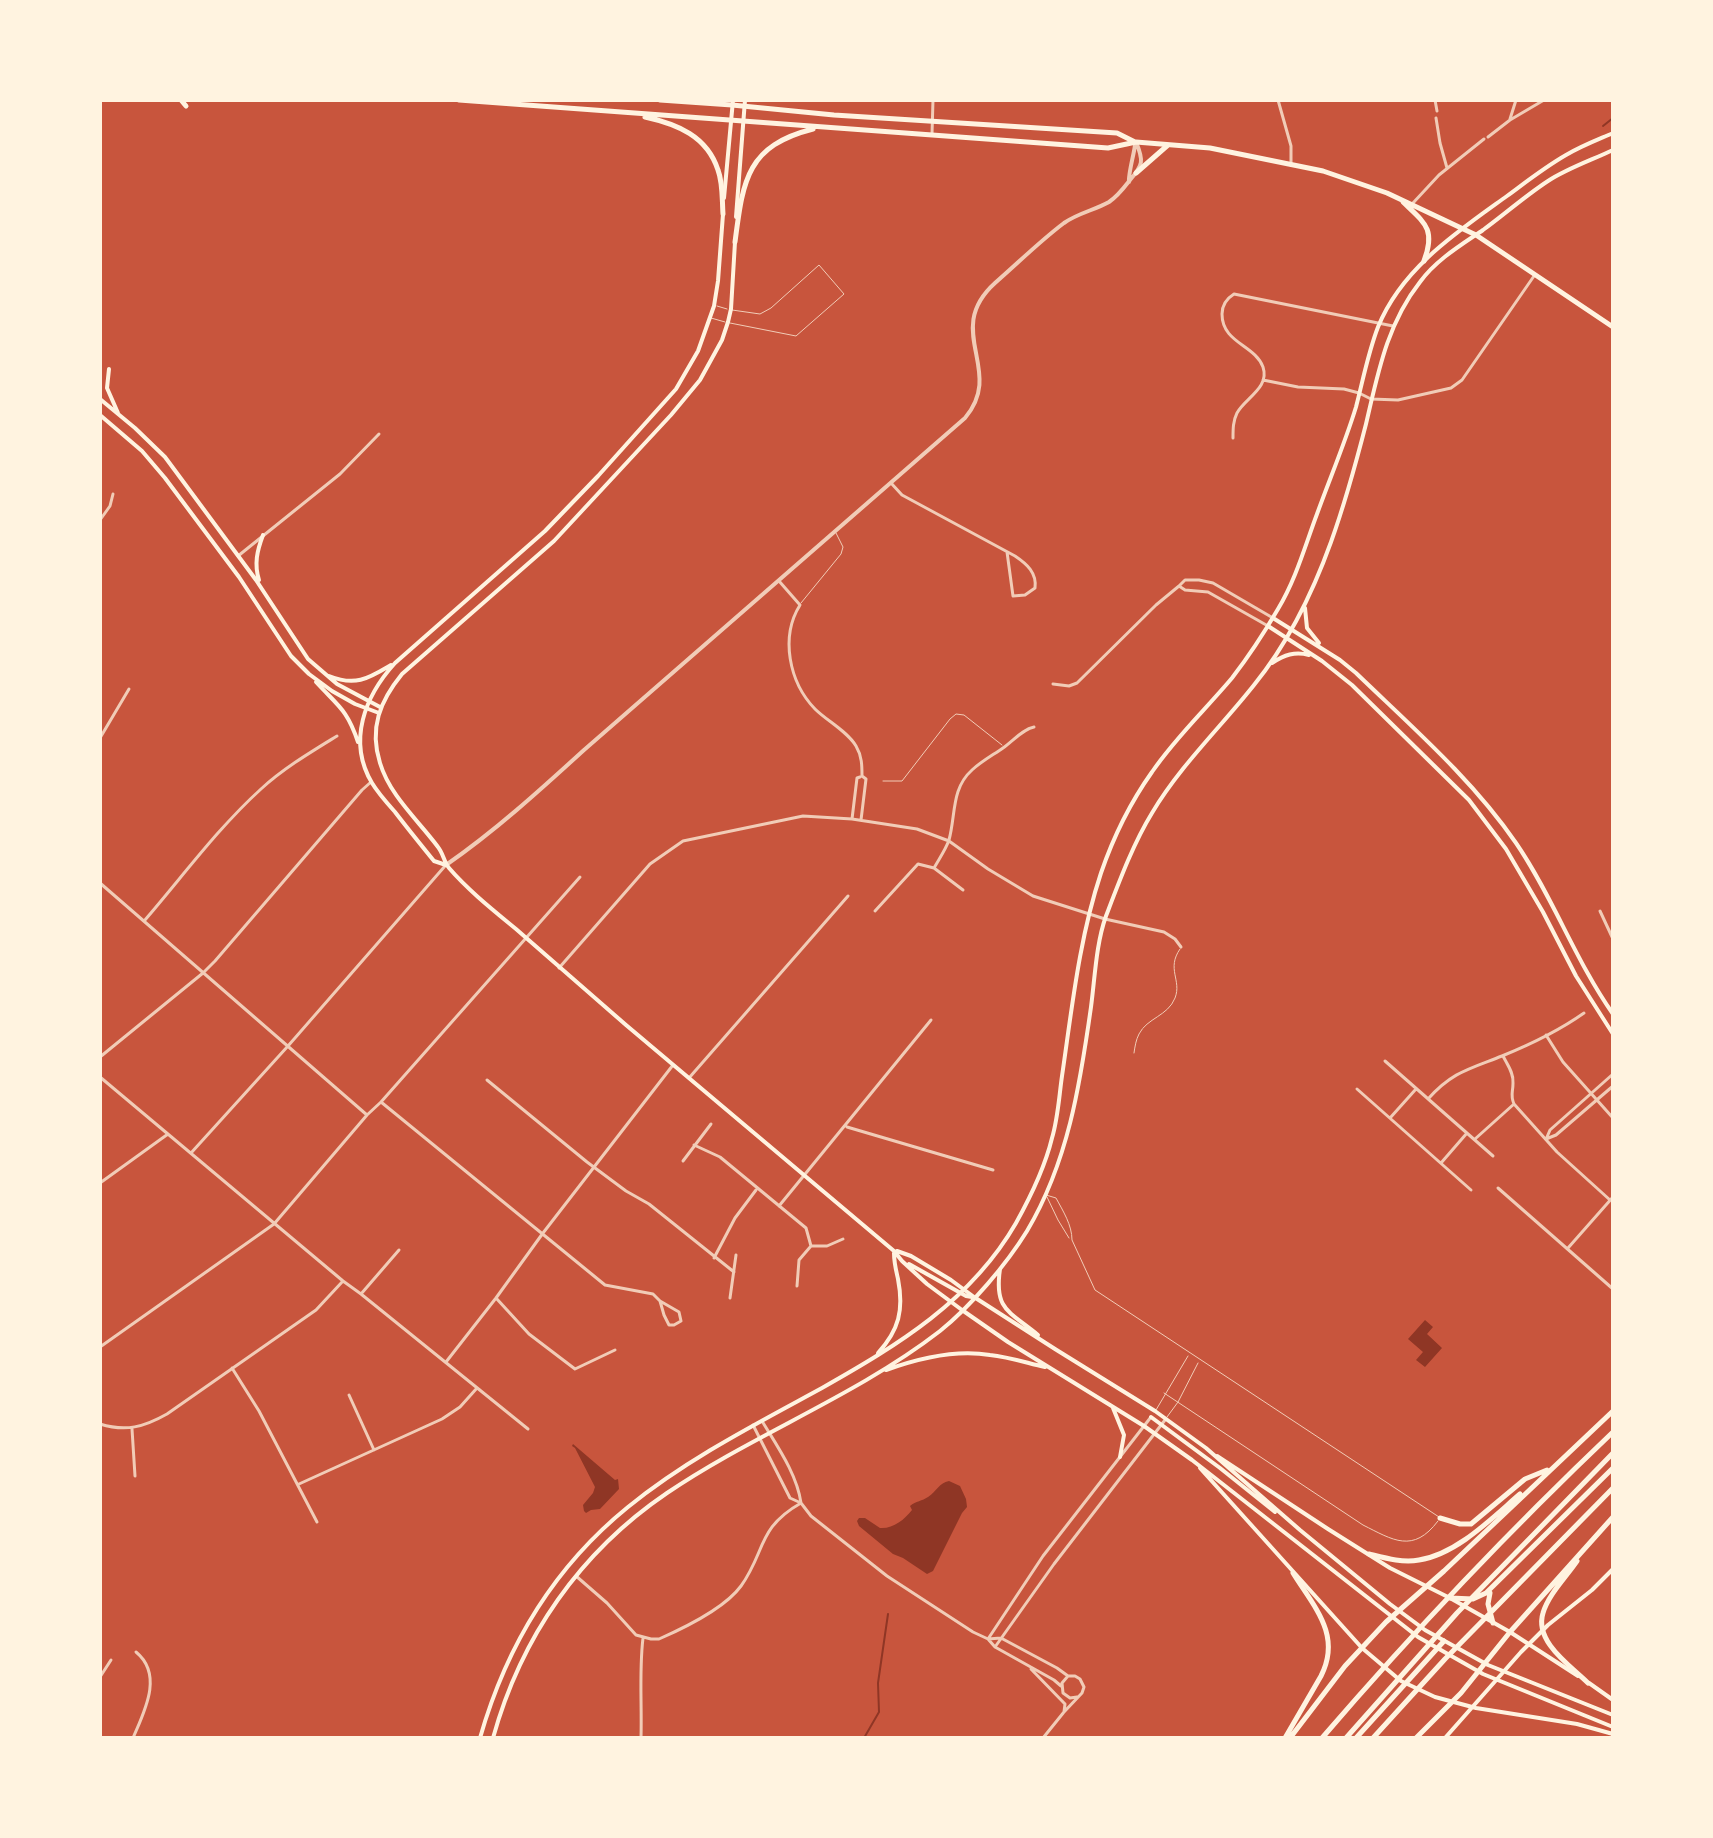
<!DOCTYPE html>
<html>
<head>
<meta charset="utf-8">
<style>
  body { margin:0 }
  #map { position:relative; width:1713px; height:1838px; overflow:hidden; background:#c8553d; font-family:Literata,serif }
  canvas { display:block }
  .frame { position:absolute; inset:0; border:102px solid #fff3e0; pointer-events:none }
</style>
</head>
<body>
<div id="map">
<canvas width="1713" height="1838"></canvas>
<div class="frame"></div>
</div>
<script>
const ctx = document.querySelector('canvas').getContext('2d');
ctx.lineJoin = 'round';
function fill(path, color) {
  ctx.fillStyle = color;
  ctx.fill(path, 'evenodd');
}
function trace(path, color, width, dash) {
  ctx.strokeStyle = color;
  ctx.lineWidth = width;
  ctx.lineCap = dash ? 'butt' : 'round';
  ctx.setLineDash(dash || []);
  ctx.stroke(path);
}
const water = new Path2D(`
  M1425,1320l8,7 -6,7 15,14 -17,19 -9,-7 7,-8 -15,-13z
  M573,1444l42,36 3,-1 1,10 -19,20 -9,1 -5,3 -2,-2 -1,-6 10,-12 2,-6 -20,-39 -3,-2z
  M949,1481l11,5 6,13 1,8 -5,6 -29,58 -6,3 -24,-16 -10,-4 -34,-28 -2,-5 2,-3h6l15,10c13,1 24,-8 32,-18l-2,-4c6,-5 12,-5 18,-9 9,-6 11,-14 21,-16z`);
const stream = new Path2D(`
  M1603,126l10,-8
  M864,1738l15,-26 -1,-29 10,-69`);
const service = new Path2D(`
  M717,306l10,3
  M711,318l14,4
  M730,323l66,13 48,-42 -25,-29 -48,43 -11,6 -28,-4
  M801,603l40,-49 2,-7 -7,-14
  M883,781h19l48,-62 6,-5 8,1 38,30
  M1134,1053c1,-7 2,-13 5,-19 8,-16 29,-18 36,-36 7,-18 -9,-29 5,-49
  M1046,1195l10,3c7,13 16,27 16,42l23,50 344,227
  M1047,1197l11,23 11,18
  M1164,1393l199,132c30,15 50,29 75,-4
  M1156,1410l32,-54
  M1167,1417l11,-15 20,-39`);
const minor = new Path2D(`
  M1278,100l13,46v16
  M1435,100l2,11
  M1436,118l4,25 7,25
  M1510,119l6,-19
  M932,134l1,-34
  M1488,137l22,-17 34,-20
  M1413,203l26,-28 45,-36
  M1263,380l35,7 46,2 15,4 12,6 27,1 53,-12 11,-8 72,-104
  M1233,438c0,-9 0,-17 4,-25 8,-15 33,-25 26,-46 -8,-22 -41,-24 -41,-53 0,-9 4,-15 12,-20l159,32
  M891,483l11,12 113,61c12,8 22,17 20,32l-10,7 -12,1 -6,-44
  M100,520l10,-14 3,-12
  M238,556l102,-82 39,-40
  M779,581l21,24c-20,32 -11,77 15,104 12,12 32,22 41,37 6,10 6,20 6,30l4,3 -5,41
  M1179,586l6,4 23,2 60,34
  M1053,684l16,2 8,-3 79,-78 23,-19 6,-6h14l14,3 60,35
  M100,738l29,-49
  M852,819l5,-41 3,-1
  M934,868c5,-9 12,-19 15,-28 7,-26 2,-51 23,-70 10,-9 21,-15 31,-22 10,-7 20,-19 31,-21
  M100,883l267,232
  M875,911l43,-47 16,4 29,22
  M1600,911l13,28
  M145,920c38,-44 73,-92 116,-131 23,-21 50,-37 76,-53
  M559,968l91,-104 33,-23 120,-25 49,3 65,10 32,12 39,28 45,27 72,23 59,13 11,7 6,8
  M1546,1035l17,27 50,56
  M1503,1056c4,8 11,17 10,27 0,10 -3,12 1,21l43,48 53,48
  M100,1057l103,-84 12,-12 147,-171 9,-8
  M1385,1061l108,95
  M100,1077l243,204 18,13 167,135
  M689,1078l159,-182
  M487,1080l100,82 39,29 23,13 85,68
  M1357,1089l114,101
  M1428,1099c24,-27 41,-30 74,-43 27,-11 58,-26 82,-43
  M381,1102l224,183 48,9 7,7 19,11 2,9 -7,4h-5l-5,-10 -4,-14
  M1390,1118l26,-29
  M847,1127l146,43
  M1547,1137l3,-7 63,-56
  M1475,1139l39,-35
  M1546,1139l10,-4 57,-49
  M694,1145l26,12 86,71 5,18
  M191,1153l97,-107 157,-180
  M683,1161l28,-37
  M1441,1163l26,-30
  M100,1183l68,-49
  M1498,1188l115,101
  M779,1206l152,-186
  M1568,1248l45,-51
  M714,1258l21,-40 21,-28
  M797,1286l2,-26 12,-14h16l16,-7
  M361,1294l38,-44
  M496,1298l33,36 46,35 40,-19
  M730,1298l6,-43
  M100,1347l174,-123 93,-109 14,-13 199,-225
  M446,1362l50,-64 47,-65 130,-168
  M232,1368l27,43 58,111
  M349,1395l25,55
  M762,1421c15,25 35,53 39,82
  M100,1424c26,8 44,3 67,-10l149,-104 27,-29
  M753,1425l37,73 11,5 10,13 76,60 86,56 15,7 13,-1 56,30 11,8h7l5,3 4,8 -2,6 -18,19 -21,26
  M132,1429l3,47
  M299,1484l143,-65 18,-12 17,-19
  M576,1576l31,27 29,32 15,4h8c25,-11 66,-31 82,-53 25,-35 16,-58 60,-83
  M988,1639l55,-83 108,-139
  M988,1639l7,8 59,33 7,6
  M995,1647l59,-83 111,-144
  M1031,1669l34,35 -1,8
  M1068,1676l-6,7 1,10 7,5 7,-1
  M100,1677l11,-17
  M133,1738c11,-26 31,-63 3,-86
  M641,1738c1,-34 -2,-67 2,-100`);
const tertiary = new Path2D(`
  M1129,182c-1,-7 5,-28 6,-37
  M446,865c49,-34 93,-74 138,-115l381,-332c41,-48 -23,-87 30,-135 23,-20 45,-42 69,-60 14,-10 31,-13 45,-21 9,-6 14,-13 21,-22 13,-15 14,-19 6,-38`);
const secondary = new Path2D(`
  M724,198l9,-98
  M736,217l9,-117
  M735,242l-4,67 -3,13 -6,18 -22,40 -29,35 -117,126 -152,133c-22,27 -33,54 -22,89 10,33 38,57 58,84 5,6 6,15 11,21 20,23 44,42 67,61 37,32 73,64 110,96 89,75 178,151 268,226l8,10 25,23 35,26 46,32 136,84 48,34 226,177 65,37 130,53
  M109,369l-2,19 11,25
  M100,399l35,29 30,29 91,123 52,79 29,25 43,23
  M100,415l42,36 23,27 74,99 52,79 18,18 23,17 23,13 24,9
  M259,580c-5,-16 -2,-29 4,-45
  M1305,608l2,20 12,15
  M1273,618l67,42 16,13c56,54 116,106 160,170 37,54 59,117 97,171
  M1268,626l54,35 30,24 117,115 37,49 37,63 33,64 37,58
  M1272,663c12,-8 23,-12 37,-8
  M329,676c27,11 40,2 62,-11
  M316,682c22,24 31,27 42,60
  M446,865l-12,-4c-13,-16 -26,-32 -39,-49 -8,-9 -17,-19 -23,-29 -25,-42 -7,-87 23,-120l150,-132 53,-55 78,-87 22,-38 16,-45 4,-25 5,-67
  M897,1251l14,5 40,24 23,17 81,52 100,62 51,37 94,82 90,74 35,26 63,35 125,50
  M909,1264l57,32 6,1
  M1000,1269c-6,41 9,42 38,66
  M878,1353c21,-23 26,-43 20,-74 -2,-9 -4,-16 -4,-26
  M886,1370c33,-12 69,-21 104,-15 19,2 37,8 55,12
  M1113,1408l11,27 -4,22
  M1151,1417l69,51 55,44
  M1217,1456l111,73 62,39 60,30 60,34 68,44
  M1200,1468l162,180 39,33 34,16 41,11 101,16 36,10
  M1589,1683l24,17
  M480,1738c26,-91 74,-171 148,-231 59,-48 128,-83 194,-119 76,-43 149,-87 194,-165 15,-27 29,-56 36,-85 6,-20 7,-41 10,-62 10,-68 17,-137 39,-203 12,-35 29,-70 51,-101 23,-34 54,-63 80,-94 17,-22 32,-45 46,-69 18,-30 27,-63 39,-95 13,-36 28,-71 39,-107 7,-27 12,-54 22,-80 24,-59 79,-95 129,-131 19,-14 38,-29 59,-41 15,-9 31,-15 47,-22
  M493,1738c28,-101 87,-186 174,-245 87,-59 189,-97 273,-162 31,-25 66,-66 87,-100 41,-69 53,-146 64,-224 4,-30 5,-63 15,-91 13,-34 27,-72 46,-103 28,-47 68,-85 102,-128 34,-42 59,-93 77,-143 14,-39 25,-79 35,-118 12,-51 21,-100 54,-142 16,-22 41,-37 63,-52 22,-16 42,-34 65,-49 20,-13 44,-21 65,-31
  M1445,1738l76,-86 27,-27 44,-35 21,-21`);
const primary = new Path2D(`
  M181,100l5,6
  M459,100l649,48 28,-6 74,6 113,23 64,22 89,42 137,92
  M660,100l72,5 102,10 283,18 18,9
  M645,117c32,7 62,19 73,53 5,13 4,30 5,44
  M1136,173l32,-28
  M1403,202c22,21 33,27 21,59
  M735,242c8,-61 11,-96 78,-113`);
const motorway = new Path2D(`
  M1440,1518l20,6h11l54,-45 22,-9
  M1369,1554c16,4 33,9 50,6 38,-6 73,-42 101,-66
  M1577,1561c-11,16 -29,34 -34,52 -9,29 28,53 45,70
  M1490,1593l-2,11 5,19
  M1450,1598l23,1 13,-6 127,-125
  M1285,1738l36,-62c21,-41 -7,-69 -28,-103
  M1290,1738l55,-72 41,-44 58,-51 169,-160
  M1322,1738c92,-107 189,-209 291,-306
  M1346,1738l111,-125 156,-160
  M1356,1738l88,-97
  M1373,1738l72,-79 168,-171
  M1416,1738l45,-45 49,-61 103,-115`);
fill(water, '#8f3625');
trace(stream, '#8f3625', 2);
trace(service, '#f1ccb7', 1);
trace(minor, '#f1ccb7', 3);
trace(tertiary, '#f1ccb7', 4);
trace(secondary, '#fff3e0', 4);
trace(primary, '#fff3e0', 5);
trace(motorway, '#fff3e0', 5);
</script>
</body>
</html>
